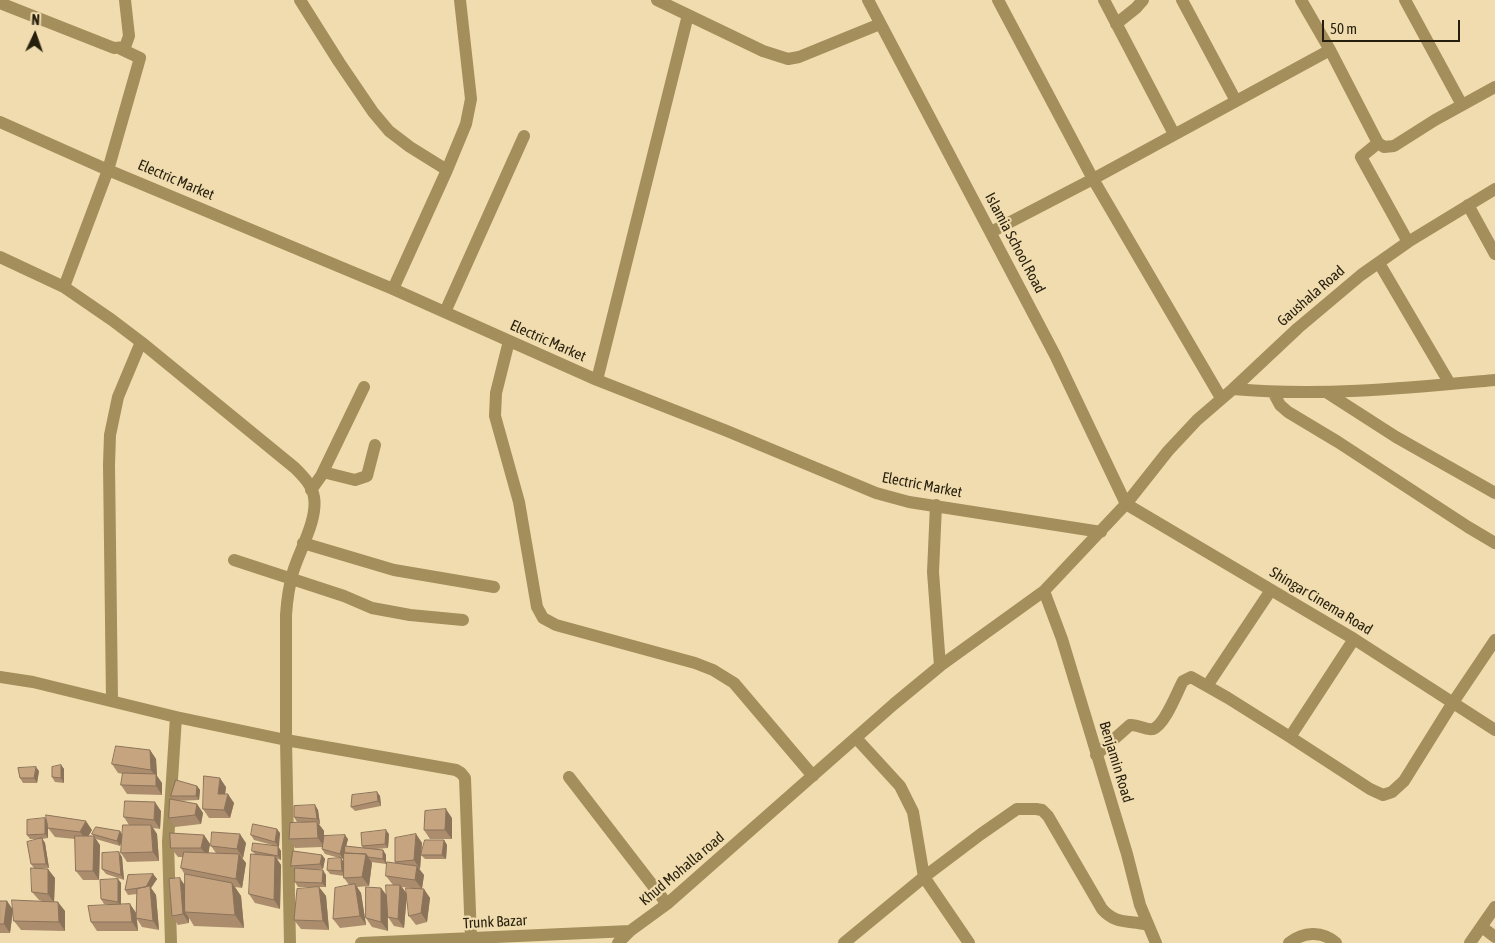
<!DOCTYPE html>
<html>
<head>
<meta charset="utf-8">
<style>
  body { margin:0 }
  #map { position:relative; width:1495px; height:943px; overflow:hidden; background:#f0dcae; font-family:"Asap Condensed",sans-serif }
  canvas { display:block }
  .north { position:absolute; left:10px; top:10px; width:50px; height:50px; -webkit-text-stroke:4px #f0dcae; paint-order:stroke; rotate:3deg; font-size:14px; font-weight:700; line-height:20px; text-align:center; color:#261f0d }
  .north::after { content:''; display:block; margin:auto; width:18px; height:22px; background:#261f0d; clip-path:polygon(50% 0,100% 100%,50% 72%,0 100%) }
  .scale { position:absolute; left:1322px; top:20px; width:138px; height:22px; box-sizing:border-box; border:2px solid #261f0d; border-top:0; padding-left:6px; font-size:15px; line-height:18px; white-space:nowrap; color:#261f0d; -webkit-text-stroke:4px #f0dcae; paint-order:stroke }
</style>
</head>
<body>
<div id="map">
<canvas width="1495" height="943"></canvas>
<div class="north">N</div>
<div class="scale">50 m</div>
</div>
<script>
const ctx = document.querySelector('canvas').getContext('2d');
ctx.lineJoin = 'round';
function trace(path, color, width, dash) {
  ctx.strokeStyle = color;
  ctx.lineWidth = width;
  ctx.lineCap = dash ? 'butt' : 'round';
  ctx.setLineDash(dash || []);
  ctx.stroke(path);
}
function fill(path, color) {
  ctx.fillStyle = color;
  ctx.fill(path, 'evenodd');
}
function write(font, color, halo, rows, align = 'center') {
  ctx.font = font + ' "Asap Condensed",sans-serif';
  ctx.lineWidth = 4.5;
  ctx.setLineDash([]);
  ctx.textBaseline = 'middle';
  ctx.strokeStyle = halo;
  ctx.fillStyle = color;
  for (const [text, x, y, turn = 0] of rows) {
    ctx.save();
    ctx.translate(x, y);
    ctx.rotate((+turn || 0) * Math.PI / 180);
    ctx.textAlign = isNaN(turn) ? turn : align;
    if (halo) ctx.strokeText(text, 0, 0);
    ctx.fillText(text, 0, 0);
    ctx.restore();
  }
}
const minor = new Path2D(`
  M300,0l39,62 34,50 16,19 21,16 37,23
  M657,0l106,51 25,8 11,-2 81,-33
  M868,0l187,355 71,149 228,135 141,91
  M998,0l95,179 128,219
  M1104,0l70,134
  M1182,0l54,101
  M1301,0l29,50 48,93 6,4 10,-1 41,-26 60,-33
  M1405,0l57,105
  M0,3l114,45 11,-1 4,-11 -4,-36
  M1116,24l20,-16 7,-8
  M0,122l108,48 285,119 204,91 130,51 149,62 33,9 192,30
  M1378,143l-17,14 47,85
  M1468,205l27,49
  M991,232l102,-53 237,-129
  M0,257l64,30 48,33 29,22 154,126c8,8 17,17 19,29 4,23 -15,54 -21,75 -4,14 -6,28 -7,43v125l4,203
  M1379,263l71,121
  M64,287l44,-117 32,-112 -19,-9
  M393,289l54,-119 19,-46 5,-25 -11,-99
  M445,312l79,-176
  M509,341l-13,52 -1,23 24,86 18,105 6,11 13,7 139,38 18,7 21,13 79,93
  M597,380l91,-365
  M1233,389c88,8 175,-1 262,-9
  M1273,392l7,13 8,7 50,30 130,85 27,16
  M1326,392l70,45 99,56
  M323,472l32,8 12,-4 8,-31
  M311,490l10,-14 43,-89
  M936,505l-3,67 7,94
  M303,543l91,27 100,17
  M234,560l110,36 28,12 38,7 53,5
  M1044,591l18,48 65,215 13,51 16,38
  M0,677l33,5 143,35 110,23 170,30 5,3 4,5 6,161
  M1207,686l64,-96
  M112,700l-3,-235 1,-30 8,-38 23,-55
  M1290,737l80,52 13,6 9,-3 12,-11 48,-77 43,-64
  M856,738l44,48 13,26 11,65 45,66
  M1096,755l34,-30c8,-1 16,6 23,4 12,-4 24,-37 30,-48l8,-4 37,21 62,39 64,-98
  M569,777l98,127
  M1482,927l13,10
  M171,943l-3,-101 8,-125
  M361,943l269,-12
  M618,943l12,-12 37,-27 227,-200 46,-38 104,-75 82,-87 42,-53 29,-31 36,-31 65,-61 63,-53 47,-33 87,-53
  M844,943l80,-66 57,-43 36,-25h19l6,1 6,6 54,93c14,16 27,11 46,16
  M1289,943c14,-11 33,-13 47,0
  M1470,943l25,-36`);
const wall = new Path2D(`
  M150,750l6,9 1,17 5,7v12l-35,-1 -6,-9 2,-11 -5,-1 -6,-9z
  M61,765l3,4v14l-9,-1 -3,-5z
  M39,771l-2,12h-14l-3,-5z
  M197,786l3,4 -1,10 -23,1 21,3 6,9 -2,11 -26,3 -6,-9 4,-18 -2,-4z
  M226,787l-1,7 9,9 -4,15h-21l-6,-9z
  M377,792l3,4 1,10 -26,5 -4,-4z
  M315,805l3,5 2,14h-1l5,7v9l24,-1 -2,7 17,2 -1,-2 27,-12 -1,14 -12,1 7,1 3,5v9l-15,-2 1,1 -3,23 -12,1 4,6 5,32 -26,3 -7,-9 16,-34 -5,-7v-2l-14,-2 -3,-4 14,-12 3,4v-6l-1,3 -18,-5 -3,-5v-2l-27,1 -6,-9 12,-17h-4l-3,-5z
  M161,811l-1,18 -7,-1 4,6 2,27 -32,1 -6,-9 1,-13 -2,6 -24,-7 -4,-5 28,-3 2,4 7,-10 -5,-8z
  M45,818l2,4 45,8 -4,6 12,9 -1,35h-16l-7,-9 -1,-32 -20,-2 -7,-9v-3v13l-6,1 3,4 4,25h-13l19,10 -1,24 11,9v20l-44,-1 -7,-9 28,-20 -3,-1 -7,-8 2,-24 -3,-4 9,-25h-10l-3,-4z
  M452,818v21h-22l-6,-9z
  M280,833l-2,14 3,4v9l-4,-1 4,6 -1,44 -25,-6 -6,-9 6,-40 -3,-3 24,-5 -22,-6 -3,-5z
  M416,834l6,9 -2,26h-1l5,6 -2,13 8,10 -3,24 -11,3 -7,-9 2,-28 -9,-1 5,7 -3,34 -10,-2 -6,-9v-3v17l-16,-4 -6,-9 15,-30 6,8 6,-11 -7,-9 9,-13v-1z
  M204,835l6,9 -2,9h8l-5,-7 35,-3 -3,15h-1l4,5 -4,25 -7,-1 6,9 3,32 -50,-2 -5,-8v5l-11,2 -6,-9 13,-30v-11l-4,-7 2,-11h-5l-7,-9z
  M444,840l3,5 -1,14h-21l-4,-4z
  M322,855l3,4 -2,10 -12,1 15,5v12h-7l7,9 3,34 -28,-1 -7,-9 25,-33h-21l-3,-5v-11h-1l-3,-5z
  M122,857l2,23 -18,-6 -4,-5z
  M153,874l4,5 -6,9 5,7 3,35 -17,-3 -5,-8 1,12h-41l-6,-9 20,-17 -7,-1 -3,-5 17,-20 3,4v22l9,-1 6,9 1,-19 -9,1 -3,-5z
  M0,901h7l6,9 -3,23h-10z`);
const shadedWall = new Path2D(`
  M150,750l6,9 1,17 5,7v12l-6,-9v-9l-5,-7z
  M61,765l3,4v14l-3,-5z
  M36,767l3,4 -2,12 -3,-5z
  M220,778l6,9 -2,16 -6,-9z
  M197,786l3,4 -1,10 -3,-4z
  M377,792l3,4 1,10 -3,-5z
  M228,794l6,9 -4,15 -6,-8z
  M155,802l6,9 -1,18 -6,-9z
  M197,804l6,9 -2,11 -6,-9z
  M315,805l3,5 2,14 -3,-5z
  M446,809l6,9v21l-7,-9z
  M45,818l3,5v15l-3,-4z
  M86,821l6,9 -6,10 -6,-8z
  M317,822l7,9v16l-6,-9z
  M151,825l6,9 2,27 -6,-9z
  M277,829l3,4 -1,14 -4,-5z
  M386,830l3,4 -1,14 -3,-4z
  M120,831l3,5 -3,10 -3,-5z
  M240,834l6,9 -3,15 -6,-9z
  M416,834l6,9 -2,26 -6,-9z
  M204,835l6,9 -2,13 -7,-9z
  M345,835l3,4 -5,20 -3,-5z
  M94,836l6,9 -1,35 -6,-9z
  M42,838l3,5 4,25 -3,-4z
  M444,840l3,5 -1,14 -4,-4z
  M278,846l3,5v9l-3,-4z
  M383,850l3,5v9l-3,-5z
  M119,852l3,5 2,23 -3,-5z
  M239,854l7,9 -4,25 -6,-9z
  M366,854l6,9 -3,23 -7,-9z
  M322,855l3,4 -2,10 -3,-5z
  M275,856l6,9 -1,44 -6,-9z
  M341,858l3,5 1,13 -3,-5z
  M417,866l7,9 -2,14 -7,-9z
  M48,869l7,9 -1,25 -6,-9z
  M323,870l3,5v12l-4,-4z
  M153,874l4,5 -6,9 5,7 3,35 -6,-9 -7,-34z
  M180,878l6,9 -1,25 4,6v5l-6,-9z
  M118,879l3,4v24l-3,-5z
  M232,883l9,13 3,32 -9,-13z
  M355,884l6,9 5,32 -6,-9z
  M400,885l7,9 -3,34 -6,-9z
  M319,887l7,9 3,34 -6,-9z
  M381,888l6,8 1,35 -7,-9z
  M424,889l6,9 -3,24 -6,-9z
  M7,901l6,9 -3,23 -6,-9z
  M58,902l7,9v20l-6,-9z
  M130,904l6,9 2,18 -6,-9z`);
const building = new Path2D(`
  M116,746l34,4 1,20 -39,-6z
  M61,765v13l-9,-1v-10z
  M36,767l-2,11h-14l-2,-10z
  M123,773l33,1v12l-35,-1z
  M204,776l16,2 -2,16h10l-4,16 -21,-1z
  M176,780l21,6 -1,10h-25z
  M377,792l1,9 -27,6 1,-12z
  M170,799l27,5 -2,11 -26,3z
  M125,801l30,1 -1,18 -30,-3z
  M315,805l2,14 -23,-2v-11z
  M446,809l-1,21h-21l1,-19z
  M46,815l40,6 -6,11 -32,-4z
  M45,818v16l-18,1v-15z
  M317,822l1,16 -29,1 1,-16z
  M253,824l24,5 -2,13 -24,-7z
  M123,825h28l2,27 -32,1z
  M96,827l24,4 -3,10 -25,-7z
  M386,830l-1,14 -23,2 -1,-13z
  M212,832l28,2 -3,15 -26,-3z
  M170,833l34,2 -3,13h-30z
  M416,834l-2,26 -19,2v-24z
  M345,835l-5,19 -18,-5 2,-13z
  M75,836h19l-1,35h-17z
  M42,838l4,26h-15l-4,-22z
  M425,840h19l-2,15h-21z
  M253,843l25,3v10l-26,-5z
  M345,846l38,4v9l-15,-2 -2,-3 -21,-1z
  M293,851l29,4 -2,9 -29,2z
  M119,852l2,23 -19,-6v-16z
  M184,852l55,2 -3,25 -55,-11z
  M344,853l22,1 -4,23 -18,1z
  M251,854l24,2 -1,44 -25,-6z
  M341,858l1,13 -15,-1 1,-11z
  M387,862l30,4 -2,14 -29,-4z
  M31,868l17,1v25l-16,-2z
  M295,868l28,2 -1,13 -27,-1z
  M153,874l-7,13 -21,3 3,-15z
  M185,874l47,9 3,32 -50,-3z
  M180,878l3,36 -11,2 -3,-37z
  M118,879v23l-17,-3 -1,-19z
  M355,884l5,32 -27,3 2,-31z
  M386,885h14l-2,34 -10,-2z
  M150,886l3,35 -17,-3 1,-29z
  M319,887l4,34 -29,-1 3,-31z
  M366,887l15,1v34l-15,-4z
  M406,888l18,1 -3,24 -12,3z
  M12,900l46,2 1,20 -45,-1z
  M0,901h7l-3,23h-4z
  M130,904l2,18h-41l-3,-16z`);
const streetNames = [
  ["Electric Market",176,180,23],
  ["Islamia School Road",1015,243,62],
  ["Gaushala Road",1311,296,-41],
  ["Electric Market",548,341,24],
  ["Electric Market",922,485,11],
  ["Shingar Cinema Road",1321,601,31],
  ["Benjamin Road",1116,762,73],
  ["Khud Mohalla road",682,869,-40],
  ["Trunk Bazar",495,922,-3]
];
trace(minor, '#a38e5c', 12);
fill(wall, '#ab8d6e');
fill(shadedWall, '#8b735a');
fill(building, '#c7a480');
trace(building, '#8b735a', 1);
write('15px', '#261f0d', '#f0dcae', streetNames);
</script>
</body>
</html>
